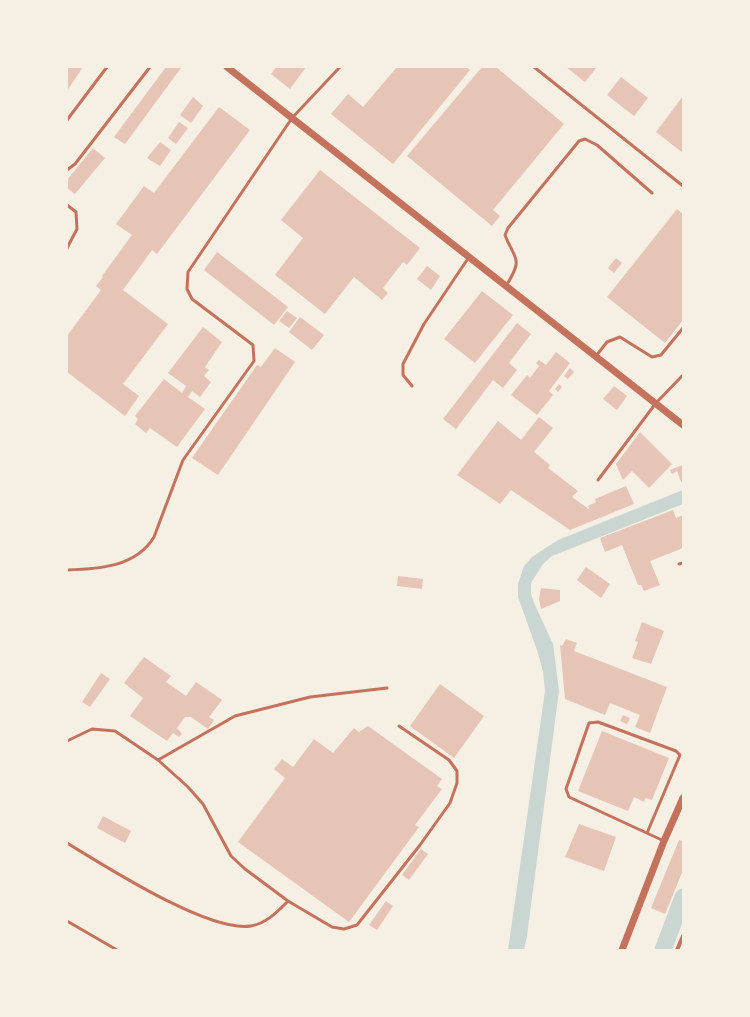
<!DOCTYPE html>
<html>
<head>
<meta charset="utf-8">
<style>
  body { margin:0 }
  #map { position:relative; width:750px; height:1017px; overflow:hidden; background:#f6efe4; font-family:"Space Grotesk",sans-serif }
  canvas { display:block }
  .frame { position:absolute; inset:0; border:68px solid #f6efe4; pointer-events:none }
</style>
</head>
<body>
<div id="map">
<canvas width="750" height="1017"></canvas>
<div class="frame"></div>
</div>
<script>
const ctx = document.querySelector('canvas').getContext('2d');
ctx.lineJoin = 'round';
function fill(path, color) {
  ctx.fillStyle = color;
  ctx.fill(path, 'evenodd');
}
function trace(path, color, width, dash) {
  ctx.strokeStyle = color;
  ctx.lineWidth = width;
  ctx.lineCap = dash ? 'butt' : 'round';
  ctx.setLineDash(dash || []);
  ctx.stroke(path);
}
const water = new Path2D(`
  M683,490v14l-131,52 -9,8 -12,19v11l3,9 19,41 6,47 -32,245 -3,14h-16l37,-259 -2,-19 -5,-19 -20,-56v-13l6,-18 8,-9 26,-17z`);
const canal = new Path2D(`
  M663,950l20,-53`);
const building = new Path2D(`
  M67,67h16l-16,24z
  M166,67l15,1 -56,76 -11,-7z
  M276,67h30l-16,22 -19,-15z
  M397,67h70l3,3 -77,94 -62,-50 17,-20 15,13z
  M482,67h14l68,57 -71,86 7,6 -8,10 -85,-70z
  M566,67h31l-12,15z
  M621,77l27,21 -14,18 -27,-21z
  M683,96v57l-27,-21z
  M193,97l10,9 -12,17 -11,-8z
  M219,107l31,23 -93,124 -5,-4 -29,40 45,34 -45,60 16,12 -14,20 -58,-44v-36l34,-46 -5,-4 7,-9 -1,-1 30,-41 -16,-11 28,-38 10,7z
  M179,122l9,6 -12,16 -8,-6z
  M160,142l11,8 -11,16 -13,-8z
  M93,148l12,10 -30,36 -8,-6v-8z
  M320,170l100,78 -13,17 -4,-3 -20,26 5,5 -6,7 -28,-23 -29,37 -50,-39 28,-37 -22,-18z
  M677,209l6,5v106l-18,23 -58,-46z
  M217,252l71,55 -14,18 -70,-55z
  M616,258l6,5 -8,10 -6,-5z
  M427,266l13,10 -9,14 -14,-11z
  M482,291l31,24 -38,48 -31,-24z
  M287,311l10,7 -8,10 -10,-7z
  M300,317l24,18 -12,15 -23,-18z
  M517,323l14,11 -22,29 8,7 -14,18 -10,-8 -37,49 -13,-10z
  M203,327l19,15 -17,25 4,3 -5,6 7,6 -11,15 -8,-6 -4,6 17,12 -28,38 -27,-19 -4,5 -11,-9 3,-5 -3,-3 29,-37 18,14 4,-7 -18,-13z
  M275,348l20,14 -77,113 -26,-17 65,-93 4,2z
  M556,352l14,11 -21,28 4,4 -16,20 -26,-20 16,-20 3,3 9,-12 -3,-3 3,-3 7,5z
  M570,368l4,4 -6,7 -4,-3z
  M559,384l3,3 -4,5 -3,-3z
  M614,386l13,10 -10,14 -14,-11z
  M539,417l14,11 -19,24 16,13 -2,3 30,23 -6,6 18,13 -2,-4 8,-4 -1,-3 31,-13 8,18 -64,26 -59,-40 -11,14 -43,-29 41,-54 23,19z
  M640,432l32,32 -23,24 -17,-17 -9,9 -7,-16z
  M683,465v17h-2l-4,-11 -5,3 -2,-4z
  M673,510l3,8 7,-3v33l-33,13 10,24 -16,6 -3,-6h-3l-16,-40 -17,7 -5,-14z
  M586,567l24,17 -9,14 -24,-18z
  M398,576l25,3 -1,10 -25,-3z
  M541,588l19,2v11l-19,8 -2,-10z
  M642,622l22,9 -13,33 -19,-6 6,-16 -3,-1z
  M566,639l11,4 -3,8 93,36 -17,46 -15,-6 5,-12 -30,-12 -5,12 -40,-16 -5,-54 2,1z
  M144,657l27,19 -5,6 20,14 10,-14 26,18 -13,17 5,3 -6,9 -17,-12h-6l-8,11 5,6 -3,3 -6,-4 -6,8 -37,-25 13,-18 -19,-15z
  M101,673l9,6 -20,28 -8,-5z
  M440,684l44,32 -30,42 -44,-32z
  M623,715l7,3 -3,6 -7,-3z
  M368,726l74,53 -5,7 5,3 -27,36 4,2 -70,95 -111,-80 47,-64 -11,-9 8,-10 11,8 21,-28 19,14 21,-25 5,4z
  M602,731l67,27 -17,42 -7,-2 -1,4 -10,-5 -6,14 -50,-20z
  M103,816l28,15 -6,12 -28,-15z
  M579,824l37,13 -12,34 -39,-14z
  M679,840l4,1v29l-18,44 -14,-6z
  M421,849l7,5 -19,26 -7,-5z
  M386,901l7,5 -16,24 -8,-5z`);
const service = new Path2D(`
  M534,67l149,119
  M67,120l40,-53
  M67,170l8,-6 75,-97
  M67,205l9,7 1,17 -10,19
  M506,286c18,-29 9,-25 -1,-51l3,-7 71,-87 6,-2 12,6 55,48
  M596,356l11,-14 13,-5 32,20 9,-2 22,-27
  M412,386l-9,-11v-11l21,-40 45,-67
  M598,480l58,-77 27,-28
  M679,564l4,-1
  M67,570c32,-1 69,-3 87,-33l29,-77 71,-99 -1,-16 -61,-46 -5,-10 1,-17 104,-154 48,-51
  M67,741l25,-12 23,2 43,29 30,27 15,17 28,52 14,13 43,32 44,26 12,2 13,-4 63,-80 30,-42 7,-20v-12l-8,-11 -50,-34
  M158,760l77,-44 75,-19 77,-9
  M647,833l33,-78 -4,-4 -78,-29 -9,1 -23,66 3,8 95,44
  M67,843c38,23 142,90 184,83 16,-3 26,-14 37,-25
  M67,921l50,29`);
const minor = new Path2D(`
  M677,950l6,-14`);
const tertiary = new Path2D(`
  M227,67l456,358
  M622,950l42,-109 19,-43`);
fill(water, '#c9d6d2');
trace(canal, '#c9d6d2', 17);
fill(building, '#e6c5b7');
trace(service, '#c5725c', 3);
trace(minor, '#c5725c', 4);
trace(tertiary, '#c5725c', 7);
</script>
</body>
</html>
